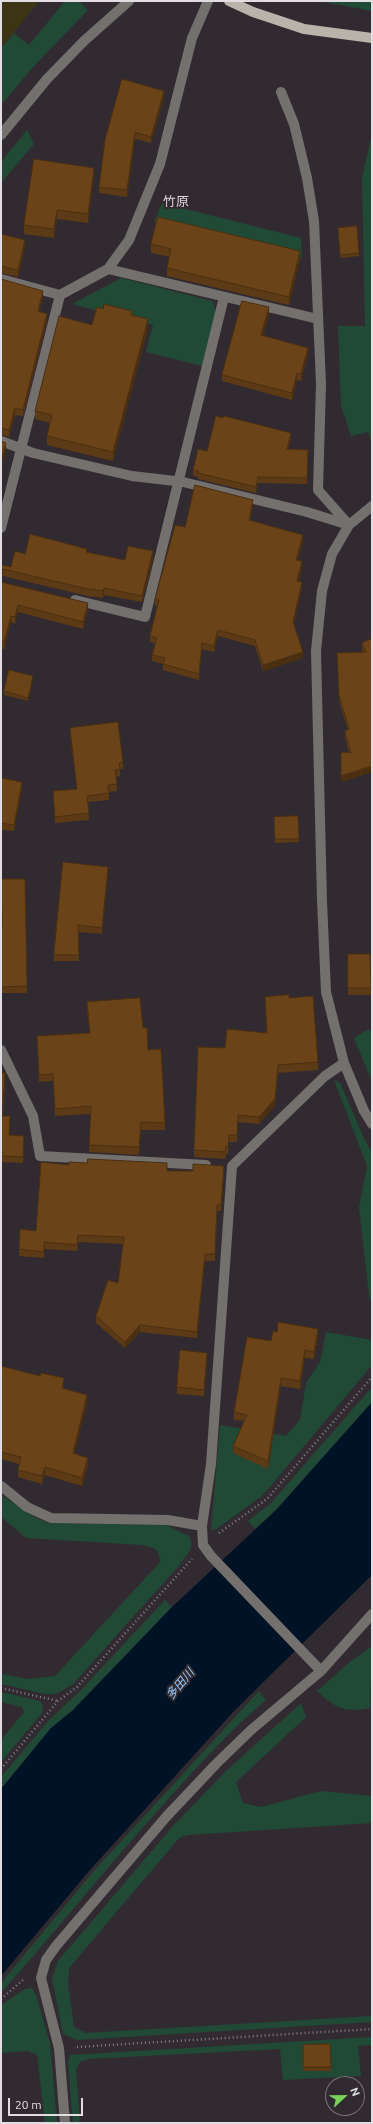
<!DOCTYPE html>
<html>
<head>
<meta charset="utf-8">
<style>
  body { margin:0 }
  #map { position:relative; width:373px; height:2124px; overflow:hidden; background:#312b31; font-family:Ubuntu,sans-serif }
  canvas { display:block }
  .frame { position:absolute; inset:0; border:2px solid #e1dde2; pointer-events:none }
  .north { position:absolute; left:325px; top:2076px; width:40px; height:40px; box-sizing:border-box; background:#312b31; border:1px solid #777278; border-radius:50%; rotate:68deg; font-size:11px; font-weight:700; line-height:16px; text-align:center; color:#e1dde2 }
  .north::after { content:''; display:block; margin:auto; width:14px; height:18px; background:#78d158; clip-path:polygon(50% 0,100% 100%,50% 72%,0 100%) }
  .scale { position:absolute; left:8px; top:2098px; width:75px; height:18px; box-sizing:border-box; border:2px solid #e1dde2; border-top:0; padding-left:5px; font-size:12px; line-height:14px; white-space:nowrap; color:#e1dde2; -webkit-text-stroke:3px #312b31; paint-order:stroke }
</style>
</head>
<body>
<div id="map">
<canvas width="373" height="2124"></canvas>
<div class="frame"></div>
<div class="north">N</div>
<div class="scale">20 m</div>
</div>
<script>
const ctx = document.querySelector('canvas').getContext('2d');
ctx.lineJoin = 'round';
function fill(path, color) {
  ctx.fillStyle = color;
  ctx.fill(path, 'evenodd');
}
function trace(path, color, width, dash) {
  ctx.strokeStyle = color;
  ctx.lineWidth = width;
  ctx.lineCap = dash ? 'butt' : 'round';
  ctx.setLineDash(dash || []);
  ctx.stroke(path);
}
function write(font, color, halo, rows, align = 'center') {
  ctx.font = font + ' Ubuntu,"Noto Sans JP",sans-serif';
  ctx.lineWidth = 4;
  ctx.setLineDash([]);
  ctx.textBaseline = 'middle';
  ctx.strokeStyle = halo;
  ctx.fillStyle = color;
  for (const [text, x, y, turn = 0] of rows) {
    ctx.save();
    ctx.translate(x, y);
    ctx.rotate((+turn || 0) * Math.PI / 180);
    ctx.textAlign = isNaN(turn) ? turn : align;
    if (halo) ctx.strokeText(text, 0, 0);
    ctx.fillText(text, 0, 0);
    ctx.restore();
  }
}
const green = new Path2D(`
  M65,1h14l9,9 -55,57 -32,38v-57l13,-15 15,12z
  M319,1h53v10z
  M27,130l7,14 -33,39v-21z
  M372,133v312l-4,-13 -17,4 -10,-31 -3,-79h27l-3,-148z
  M162,203l139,35 1,20 -148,-36z
  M121,278l91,23 4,10 -14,55 -56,-14 7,-27 -81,-21z
  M367,1030h5v52l-18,-44z
  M334,1080l6,3 24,55 8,15v152l-3,-10 -10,-88 8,-41z
  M326,1332l46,8v25l-109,130 -48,35h-4l9,-105 66,11 14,-16 6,-37 14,-21z
  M372,1387v15l-2,3 -94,105 -21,19 -7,-8 22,-17z
  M1,1494c16,12 29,23 48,29l117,2 23,11 3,8 -3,8 -12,16 -105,117 -16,9h-11l-44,-10v-10l27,5 27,-3 106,-115 -5,-12 -13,-4 -117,-7 -25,-21z
  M165,1600l7,7 -99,103 -22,18 -50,61v-12l48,-57 31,-29z
  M372,1646l-2,62c-24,5 -36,0 -53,-17l34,-30z
  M259,1691l7,9c-35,29 -66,64 -97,98 -58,64 -111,131 -168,195v-10l91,-110z
  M1,1692l39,9 3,4 -1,8 -41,49v-22l23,-28 -2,-5 -21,-5z
  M301,1703l5,14 -70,65 7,21 18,4 60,-16 51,5v27l-184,12 -9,3 -110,130 -1,16 6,43 12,6 286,-17v6l-296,18 -13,-6 -11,-56 6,-17 115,-135 52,-54z
  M32,1988l4,7 14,48 7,80h-12l-8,-68 -9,-4 -27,2v-48l24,-16z
  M372,2037v8l-14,1 3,30 -78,4 -3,-31 -192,10 -8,3 -4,7 4,54h-7l-5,-61 2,-7z`);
const sand = new Path2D(`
  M1,1h38l-38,47z`);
const water = new Path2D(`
  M372,1402v173l-138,136 -144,159 -89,106v-187l50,-61 22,-18 99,-103 104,-97z`);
const path = new Path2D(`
  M219,1533l48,-34 105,-122
  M1,1688l57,13
  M1,1769l57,-68 19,-14 115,-128
  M1,1999l23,-20
  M77,2047l295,-18`);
const minor = new Path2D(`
  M281,92l13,32 13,54 7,43 7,163 -3,106 31,35
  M1,135l46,-56 37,-38 45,-40
  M108,269l210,50
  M1,279l59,16
  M1,441l32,12 99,23 51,6 124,30 42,13
  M372,506l-23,19 -17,29 -10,37 -6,60 6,250 4,91 18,71 20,48 8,13
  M1,528l59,-233 48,-26 21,-29 31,-76 32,-126 16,-37
  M75,600l70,17 79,-320
  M1,1050l32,66 7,40 166,9
  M1,1486l26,21 24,11 117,2 34,6 1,19 8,11 110,115
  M202,1526l9,-62 21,-298 93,-90 19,-13
  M65,2123l-6,-75 -18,-70 5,-18 10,-14 110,-129 50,-53 35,-34 70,-59 51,-57`);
const major = new Path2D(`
  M229,1l24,11 51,17 68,9`);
const wall = new Path2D(`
  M164,97l-13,46 -16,-4 -8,58 -28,-4v-6l6,-47z
  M94,176l-6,47 -31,-4 -3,19 -30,-4v-9z
  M338,228l21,25v3l-19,2z
  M1,234l24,13 -7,30 -17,-4z
  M151,244l149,16 -11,45 -122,-29v-8l3,-11 -19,-4z
  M1,279l42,18 -4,14 8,9 -24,96 -8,-1 -6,22 -8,-2z
  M103,309l29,6 16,13 -35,133 -66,-16v-9l3,-13 -15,-4v-8z
  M269,314l-6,21 45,19 -7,27 -4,-1 -5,20 -70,-19v-6z
  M291,439l-3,10 20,1 -1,34 -49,-1 -2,10 -58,-14v-2l-5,-1v-6l14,-19z
  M253,506l-3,14 53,21 -5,19 4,7 -3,14 3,7 -8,36 9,34 -40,13 -8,-25 -37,-10 -4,16 -12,-3 -3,31 -36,-10v-6l-11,-3v-6l3,-12 -5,-1v-6l7,-30 -2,-1v-6l30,-72z
  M87,552l38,8 28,-2 -11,44 -38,-7 -1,3 -11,-2v1l-89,-21 -2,-11 10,2 14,-13z
  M1,582l87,28 -5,19 -65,-17 -3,12 -4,-2 -7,27h-3z
  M372,639v133l-31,10v-30l8,1 -4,-16v-6l3,-1 -9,-29 -2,-48h26l-1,-4v-6z
  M33,680l-5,21 -24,-6v-4z
  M70,728l53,34v7h-3v7l-4,1 1,7v7l-8,1v8l-21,2 1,18 -34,3 -2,-32 24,-2 -7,-54z
  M1,778l21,10 -8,43 -13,-1z
  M298,816l1,26 -24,1 -1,-26z
  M108,873l-6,61 -24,-2 1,29h-25v-6z
  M25,879l2,114h-26v-67h1z
  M348,954h22l1,41h-23z
  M265,997l24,1 29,64v8l-40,3 -3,33 -16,18 -21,-2 -1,20h-8l-1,12h-2l-1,5 -31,-2v-7l31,-102 42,-15z
  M87,1002l56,26 22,95v7h-24l-2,25 -50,-3 2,-38 -36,2 -2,-35 -14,1 -2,-46 53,-3 -3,-23z
  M1,1073l4,7 -2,36 7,7 -1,12 15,8 -1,20 -21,-1v-3h-1z
  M69,1165l98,6 57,1 -3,39h-4l-2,50h-10l-8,77 -57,-6 -15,16 -29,-25v-7l22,-33 6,-39 -46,-2 -1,9 -33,-2v9l-25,-2v-7l17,-18z
  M318,1336l-4,23 -9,-1 -5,31 -19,-3 -13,83 -35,-16v-7l11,-25 -10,-1v-8l37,-71z
  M207,1359l-3,37 -27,-2v-7z
  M1,1366l63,20 -1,3 24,14 -13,51 14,12 -6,20 -37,-11 -3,9 -24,-7v-7l1,-6 -18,-5z
  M330,2044l1,27h-28v-26z`);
const shadedWall = new Path2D(`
  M164,91v6l-13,46v-6z
  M135,132v7l-8,58v-7z
  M94,168v8l-6,47v-9z
  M57,210v9l-3,19v-9z
  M25,240v7l-7,30v-7z
  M300,251v9l-11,45v-8z
  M43,291v6l-5,21v-7z
  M269,307v7l-8,28v-7z
  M47,314v6l-24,96v-6z
  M148,319v9l-35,133v-9z
  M308,348v6l-7,27v-7z
  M297,373v7l-5,20v-7z
  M15,408v7l-6,22v-7z
  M291,433v6l-4,16v-6z
  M6,443v7l-5,18v-7z
  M258,477v6l-2,10v-6z
  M253,500v6l-4,20v-6z
  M303,535v6l-7,25v-6z
  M153,551v7l-11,44v-6z
  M302,561v6l-5,20v-6z
  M1,569h2v7h-2z
  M302,582v6l-9,40v-6z
  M104,588v7l-1,3v-7z
  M88,603v7l-5,19v-7z
  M18,605v7l-3,12v-7z
  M11,616v6l-7,27v-7z
  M218,630v6l-4,16v-6z
  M202,643v6l-3,31v-6z
  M303,652v6l-40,13v-6z
  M33,676v4l-5,21v-3z
  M372,766v6l-31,10v-6z
  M22,782v6l-8,43v-6z
  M108,867v6l-6,61v-6z
  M278,1065l-3,41 -16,18v-7z
  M141,1122v8l-2,25v-8z
  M224,1166v6l-3,39v-6z
  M205,1254v7l-8,77v-6z
  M140,1325v7l-15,16v-6z
  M318,1329v7l-4,23v-7z
  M305,1350v8l-5,31v-8z
  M207,1353v6l-3,37v-6z
  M64,1378v8l-2,10v-8z
  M281,1378v8l-13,83v-8z
  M87,1395v8l-14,58v-8z
  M88,1458v8l-6,20v-8z
  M45,1467v8l-3,9v-8z`);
const building = new Path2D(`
  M122,79l42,12 -13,46 -16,-5 -8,58 -28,-3 6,-47z
  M34,159l60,9 -6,46 -31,-4 -3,19 -30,-4z
  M158,217l142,34 -11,46 -122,-29 4,-19 -20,-5z
  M357,226l2,27 -19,2 -2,-27z
  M1,234l24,6 -7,30 -17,-4z
  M1,279l42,12 -5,20 9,3 -24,96 -8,-2 -6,22 -8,-2z
  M242,301l27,6 -8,28 47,13 -7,26 -4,-1 -5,20 -70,-18z
  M104,304l28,7 -1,4 17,4 -35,133 -66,-16 5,-21 -17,-4 24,-95 33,9 5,-18 6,2z
  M216,416l7,2 1,-2 67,17 -4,16 21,1 -1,28 -49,-1 -2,10 -58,-14 1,-2 -6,-1 5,-21 9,2z
  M1,441l5,2 -5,18z
  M195,485l58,15 -4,20 54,15 -7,25 6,1 -5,20 5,1 -9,40 10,30 -40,13 -8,-25 -37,-10 -4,16 -12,-3 -3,31 -36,-10 2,-6 -13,-3 5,-17 -7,-2 9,-36 -4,-1 20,-74 10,2z
  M30,534l57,15 -1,3 39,8 3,-14 25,5 -11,45 -38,-8 -1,3 -11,-2v1l-89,-21h-2v-4l10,2 4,-16 10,3z
  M1,582l87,21 -5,19 -65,-17 -3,12 -4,-1 -7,26h-3z
  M372,639v127l-31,10v-24l10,1 -6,-22 4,-2 -10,-34 -2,-42 29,-1 -4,-9z
  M9,670l24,6 -5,22 -24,-7z
  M118,722l5,40 -4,1 1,6 -5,1 2,14 -9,1 1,8 -22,3 2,17 -34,4 -2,-26 24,-2 -7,-61z
  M1,778l21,4 -8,43 -13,-2z
  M298,816l1,23h-24l-1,-22z
  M63,862l45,5 -6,61 -24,-3 1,30h-25z
  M1,879h24l2,107 -26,1v-61h1z
  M348,954h22l1,34h-23z
  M289,995v3l24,-2 5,66 -40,3 -3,34 -16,18 -21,-2 -1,20h-8l-1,12 -2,-1 -1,6 -31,-2 4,-103 27,1 2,-19 40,4 -2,-36z
  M140,998l3,30h4l1,22 13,-1 4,74 -24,-1 -2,25 -50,-2 2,-39 -36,3 -2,-35 -14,1 -2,-39 53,-3 -3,-31z
  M1,1073h4l-3,43h8l-1,19 15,1 -1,21 -21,-1v-4h-1z
  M88,1159l79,4v8h26v-7l31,2 -3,39h-4l-2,49h-10l-8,78 -57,-7 -15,17 -29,-26 12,-36 10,3 6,-46 -46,-2 -1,10 -33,-3v10l-25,-3 1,-20 16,2 5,-69 28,3v-3l18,1z
  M278,1322l40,7 -4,23 -9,-2 -5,31 -19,-3 -13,83 -35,-15 14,-31 -13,-3 13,-75 24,4 2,-10 4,1z
  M180,1350l27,3 -3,37 -27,-3z
  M1,1366l39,10 1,-3 23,5 -2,10 25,7 -14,58 15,5 -6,20 -37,-11 -3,9 -24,-6 3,-13 -20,-5z
  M330,2044l1,23h-28v-22z`);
const waterNames = [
  ["多田川",180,1684,-50]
];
const quarterNames = [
  ["竹原",176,202]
];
fill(green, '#204a35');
fill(sand, '#3d3414');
fill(water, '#001225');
trace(path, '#847f84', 2.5, [1, 3]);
trace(minor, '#73706d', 10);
trace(major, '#b9b3ac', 10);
fill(wall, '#5c3a15');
fill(shadedWall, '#4b2f11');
fill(building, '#6b4318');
trace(building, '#4b2f11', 1);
write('italic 12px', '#95c7f8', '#312b31', waterNames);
write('13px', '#ddd5de', '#312b31', quarterNames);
</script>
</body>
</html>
